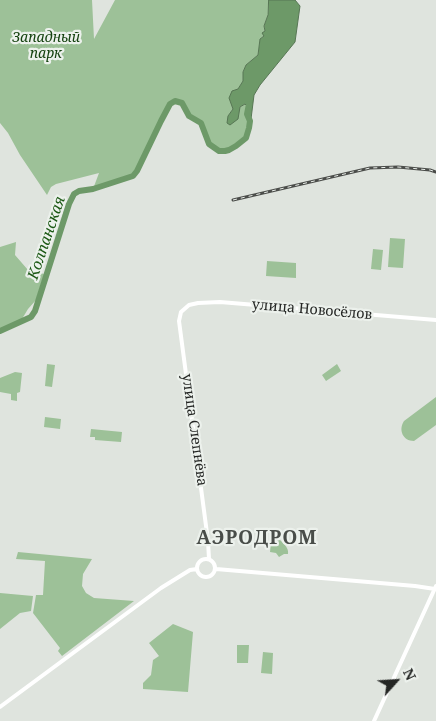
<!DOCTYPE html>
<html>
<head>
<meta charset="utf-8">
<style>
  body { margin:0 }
  #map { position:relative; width:436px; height:721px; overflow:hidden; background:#dfe4de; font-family:"Noto Serif",serif }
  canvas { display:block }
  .north { position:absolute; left:371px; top:656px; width:50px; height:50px; -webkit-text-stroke:4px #ecf1ec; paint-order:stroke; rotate:64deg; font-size:14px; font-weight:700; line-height:20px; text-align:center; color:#242624 }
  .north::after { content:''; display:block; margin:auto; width:18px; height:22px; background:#242624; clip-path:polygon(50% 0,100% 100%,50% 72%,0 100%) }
</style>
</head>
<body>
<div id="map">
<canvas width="436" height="721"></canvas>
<div class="north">N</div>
</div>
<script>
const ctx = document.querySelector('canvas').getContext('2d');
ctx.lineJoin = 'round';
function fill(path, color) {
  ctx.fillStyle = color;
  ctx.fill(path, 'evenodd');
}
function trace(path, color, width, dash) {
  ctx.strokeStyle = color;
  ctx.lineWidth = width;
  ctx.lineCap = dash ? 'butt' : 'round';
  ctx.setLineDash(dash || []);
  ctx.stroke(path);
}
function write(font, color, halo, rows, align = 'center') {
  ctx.font = font + ' "Noto Serif",serif';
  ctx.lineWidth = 4.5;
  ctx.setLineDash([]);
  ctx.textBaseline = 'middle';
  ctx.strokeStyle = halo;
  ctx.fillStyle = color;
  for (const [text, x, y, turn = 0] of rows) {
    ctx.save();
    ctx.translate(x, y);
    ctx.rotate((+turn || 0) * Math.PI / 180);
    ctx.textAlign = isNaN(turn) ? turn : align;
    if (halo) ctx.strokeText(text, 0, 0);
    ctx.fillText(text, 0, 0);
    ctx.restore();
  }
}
const green = new Path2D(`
  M0,0h92l2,39 21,-39h154l-1,15 -4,11 1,6 -1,4 -4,3 -2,16 -12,10 -3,7v9l-5,8 -5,20 -5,7 17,-12 2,2c1,7 3,15 2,23 -3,14 -21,28 -35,19 -10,-6 -8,-14 -13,-23 -2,-5 -8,-5 -11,-9 -4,-4 -6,-9 -8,-13l-7,-2 -4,1 -10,19 -24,50 -4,5 -40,13 6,-16 -43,11 -5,3 -4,8 -27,-40 -12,-22 -8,-10z
  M390,238l15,1 -2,29 -15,-1z
  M16,242l-1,13 13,15 16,4 -8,26 -8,9 -6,10 -22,10v-82z
  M373,249l10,1 -2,20 -10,-1z
  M267,261l29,2v15l-30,-2z
  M47,364l8,1 -3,22 -7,-1z
  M337,364l4,7 -15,10 -4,-6z
  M15,372l7,1 -2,19 -3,1v8l-6,-1v-6l-11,-2v-14z
  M436,397v28l-22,16c-11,0 -16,-11 -10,-20z
  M45,417l16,2 -1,10 -16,-2z
  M91,429l31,3 -1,10 -26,-2v-3h-5z
  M280,540c4,4 9,8 8,14h-4l-5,3 -3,-4 -6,-1 1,-9z
  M18,552l74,7 -9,15 -1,12 4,7 8,5 40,3 -72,55 -4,-5 2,-3 -27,-35 3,-18h7l2,-34 -29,-2z
  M0,593l33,3 -2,15 -11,2 -20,16z
  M173,624l20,8 -5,60 -45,-3v-6l8,-8 2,-15 6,-4 -10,-13z
  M237,645h12l-1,18h-11z
  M263,652l10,1 -1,21 -11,-1z`);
const water = new Path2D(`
  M269,0h26l5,6 -5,36 -35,43 -6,10 -3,24 -1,2 -3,-15 -2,-2 -5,3 -2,12 -8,6 -3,-2 1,-7 5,-7 -4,-11 3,-7 6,-2 5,-8v-9l3,-7 12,-10 2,-16 4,-3 -2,-3 3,-2 -1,-5 4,-11z`);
const river = new Path2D(`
  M0,331l31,-14 4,-6 34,-107 5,-10 5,-3 14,-2 40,-13 4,-5 24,-50 9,-17 5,-3 7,2 7,13 12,7 8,21 10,7h6l4,-1 7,-4 10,-8 3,-10 1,-7 -3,-7 2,-10`);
const tertiary = new Path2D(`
  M197 568a9 9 0 1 1 18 0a9 9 0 1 1-18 0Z
  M209,559l-1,-18 -29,-220 2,-9 8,-7 9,-2 22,-1 216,18
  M216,569l199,17 20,3
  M0,707l161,-119 29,-18 7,-1
  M374,721l62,-135`);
const rail = new Path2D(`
  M233,200l137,-32 28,-1 32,3 6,2`);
const parkNames = [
  ["Западный",46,38],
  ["парк",46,54]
];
const streetNames = [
  ["улица Новосёлов",312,310,5],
  ["улица Слепнёва",194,430,82]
];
const waterNames = [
  ["Колпанская",47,238,-71]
];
const districtNames = [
  ["АЭРОДРОМ",257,539]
];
fill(green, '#9dc198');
fill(water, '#6d9968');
trace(water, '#577654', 1);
trace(river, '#6d9968', 6);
trace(tertiary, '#fff', 4);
trace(rail, '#4b4d4a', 3);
trace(rail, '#ecf1ec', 1, [4]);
write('italic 14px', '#14420f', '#ecf1ec', parkNames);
write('14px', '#242624', '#ecf1ec', streetNames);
write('italic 15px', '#1b5814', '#ecf1ec', waterNames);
ctx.letterSpacing = '1px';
write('bold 19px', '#494d49', '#ecf1ec', districtNames);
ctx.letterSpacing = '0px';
</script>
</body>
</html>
